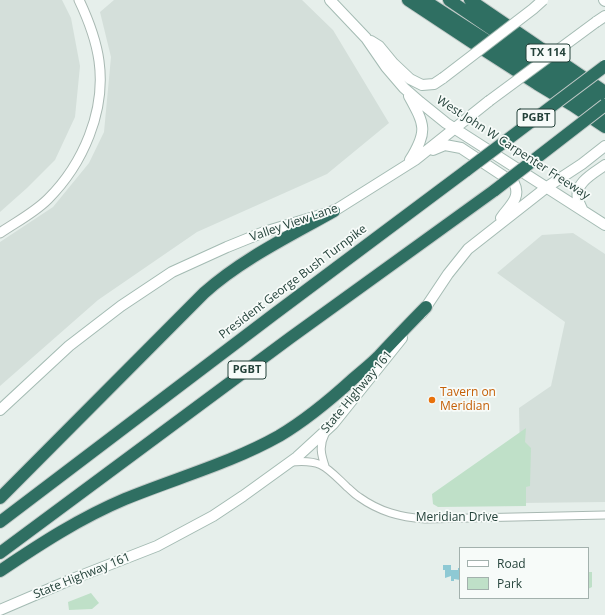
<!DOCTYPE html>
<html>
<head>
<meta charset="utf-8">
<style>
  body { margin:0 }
  #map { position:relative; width:605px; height:615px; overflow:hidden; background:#e6efeb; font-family:"Open Sans",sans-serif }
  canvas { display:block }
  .legend { position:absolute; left:459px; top:547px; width:130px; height:52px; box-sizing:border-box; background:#f7fbf9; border:1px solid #a3b1ad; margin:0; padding:5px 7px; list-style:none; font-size:12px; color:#24423a }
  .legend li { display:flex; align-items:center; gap:8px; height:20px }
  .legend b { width:20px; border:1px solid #a3b1ad }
</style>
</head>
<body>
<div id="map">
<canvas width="605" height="615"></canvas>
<ul class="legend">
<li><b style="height:5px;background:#fff"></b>Road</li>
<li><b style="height:11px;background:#bfe0c8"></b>Park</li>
</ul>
</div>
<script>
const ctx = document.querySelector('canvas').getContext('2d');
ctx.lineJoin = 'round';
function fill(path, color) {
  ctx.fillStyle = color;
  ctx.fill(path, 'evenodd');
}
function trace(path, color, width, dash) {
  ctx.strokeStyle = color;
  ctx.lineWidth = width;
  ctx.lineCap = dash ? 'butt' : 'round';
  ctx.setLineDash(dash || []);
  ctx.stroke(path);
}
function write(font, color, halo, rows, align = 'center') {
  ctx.font = font + ' "Open Sans",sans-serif';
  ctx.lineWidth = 3.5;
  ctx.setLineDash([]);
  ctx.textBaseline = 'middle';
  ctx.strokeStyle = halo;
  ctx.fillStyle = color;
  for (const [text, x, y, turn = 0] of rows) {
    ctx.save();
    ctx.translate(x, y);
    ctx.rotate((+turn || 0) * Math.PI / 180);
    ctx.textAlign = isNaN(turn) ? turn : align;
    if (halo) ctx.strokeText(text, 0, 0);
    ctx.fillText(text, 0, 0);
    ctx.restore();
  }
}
const built = new Path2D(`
  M0,0h62l9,18 9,48 -5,51 -20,43 -28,28 -27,24z
  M114,0h188l31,30 56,93 -62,51 -130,58 -99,68 -98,86v-144l53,-35 36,-44 15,-31 7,-75 -11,-45z
  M573,233l32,21v248l-84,1 -2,-95 32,-22 14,-64 -68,-49 45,-38z`);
const green = new Path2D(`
  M526,428l-1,14 6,6 -1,38 -4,1v19l-88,1 -5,-3 -1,-10z
  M588,572h4v15l-4,2z
  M91,593l8,10 -7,6 -23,1 -1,-8z`);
const water = new Path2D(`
  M443,565h8v5h7v-2h2v12l-6,-1v2h-3v-5l-6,2v-8h-2z`);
const minor = new Path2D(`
  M325,434c-6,12 -4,20 0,32
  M291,462c31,-3 35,5 56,25 4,3 7,7 12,10 21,15 41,20 66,22l180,-4`);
const tertiary = new Path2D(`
  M0,233c16,-11 34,-20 48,-34 35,-35 58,-88 51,-138 -3,-22 -11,-42 -20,-61`);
const secondary = new Path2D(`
  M330,0l36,38 20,29 18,21 16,14 26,21 159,102
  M604,0l1,1
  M596,22l9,-6
  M371,41l8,5 14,17 17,16 12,6 12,-1 9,-6
  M409,96c16,29 19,35 1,64
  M433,150l12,-5 16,3 53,35c8,15 -6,24 -13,35
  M583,211c-2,-4 -4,-8 -5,-12 -4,-16 16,-26 27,-34
  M422,313l26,-39 20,-25 79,-62 35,-23 23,-18
  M0,410l69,-64 52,-40 51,-34 55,-25 37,-15 70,-21 81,-51 74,-59
  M0,610l70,-30 87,-34 56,-30 30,-20 54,-39 36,-33 69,-86`);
const motorway = new Path2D(`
  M408,0l62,41 67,43 35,21 33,22
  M424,0l181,117
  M449,0l156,106
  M470,0l135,92
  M0,498l204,-205c38,-34 86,-57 130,-82
  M0,522l273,-207 194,-145
  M0,553l290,-215 205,-148
  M0,571c40,-27 80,-53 125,-72 51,-21 106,-36 154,-63 27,-16 51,-36 74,-57 8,-7 17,-14 25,-22 16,-17 32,-34 48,-50`);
const secondaryBridge = new Path2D(`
  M443,78l90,-69 10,-9
  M489,101l107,-79`);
const motorwayBridge = new Path2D(`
  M467,170l138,-104
  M495,190l110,-85`);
const markers = [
  [432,400,4,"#e8710a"]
];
const shields = [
  [548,53,44],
  [536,118,38],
  [247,370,38]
];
const shieldNames = [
  ["TX 114",548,53],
  ["PGBT",536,118],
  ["PGBT",247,370]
];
const streetNames = [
  ["West John W Carpenter Freeway",513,148,33],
  ["Valley View Lane",294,223,-19],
  ["President George Bush Turnpike",293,282,-37],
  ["State Highway 161",357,392,-50],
  ["Meridian Drive",457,518],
  ["State Highway 161",82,576,-22]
];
const foodNames = [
  ["Tavern on",440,393],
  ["Meridian",440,407]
];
fill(built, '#d4dfda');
fill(green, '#bfe0c8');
fill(water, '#8ec9d4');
trace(minor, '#a8b8b2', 9);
trace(tertiary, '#a8b8b2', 11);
trace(secondary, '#a4bbb3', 12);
trace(motorway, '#c2cac8', 14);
trace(minor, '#fff', 7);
trace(tertiary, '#fff', 9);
trace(secondary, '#fff', 10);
trace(motorway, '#2f6f62', 12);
trace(secondaryBridge, '#a4bbb3', 12, []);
trace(motorwayBridge, '#c2cac8', 14, []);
trace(secondaryBridge, '#fff', 10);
trace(motorwayBridge, '#2f6f62', 12);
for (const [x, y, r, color] of markers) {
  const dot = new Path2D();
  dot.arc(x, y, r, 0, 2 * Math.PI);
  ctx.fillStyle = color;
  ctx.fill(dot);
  trace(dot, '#f7fbf9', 1.5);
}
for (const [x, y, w] of shields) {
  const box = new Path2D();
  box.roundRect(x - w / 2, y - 9, w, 18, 3);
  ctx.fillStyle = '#f7fbf9';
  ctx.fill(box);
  trace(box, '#24423a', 1);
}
write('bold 11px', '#24423a', null, shieldNames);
write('12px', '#24423a', '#f7fbf9', streetNames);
write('12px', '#c56008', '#f7fbf9', foodNames, 'left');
</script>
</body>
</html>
